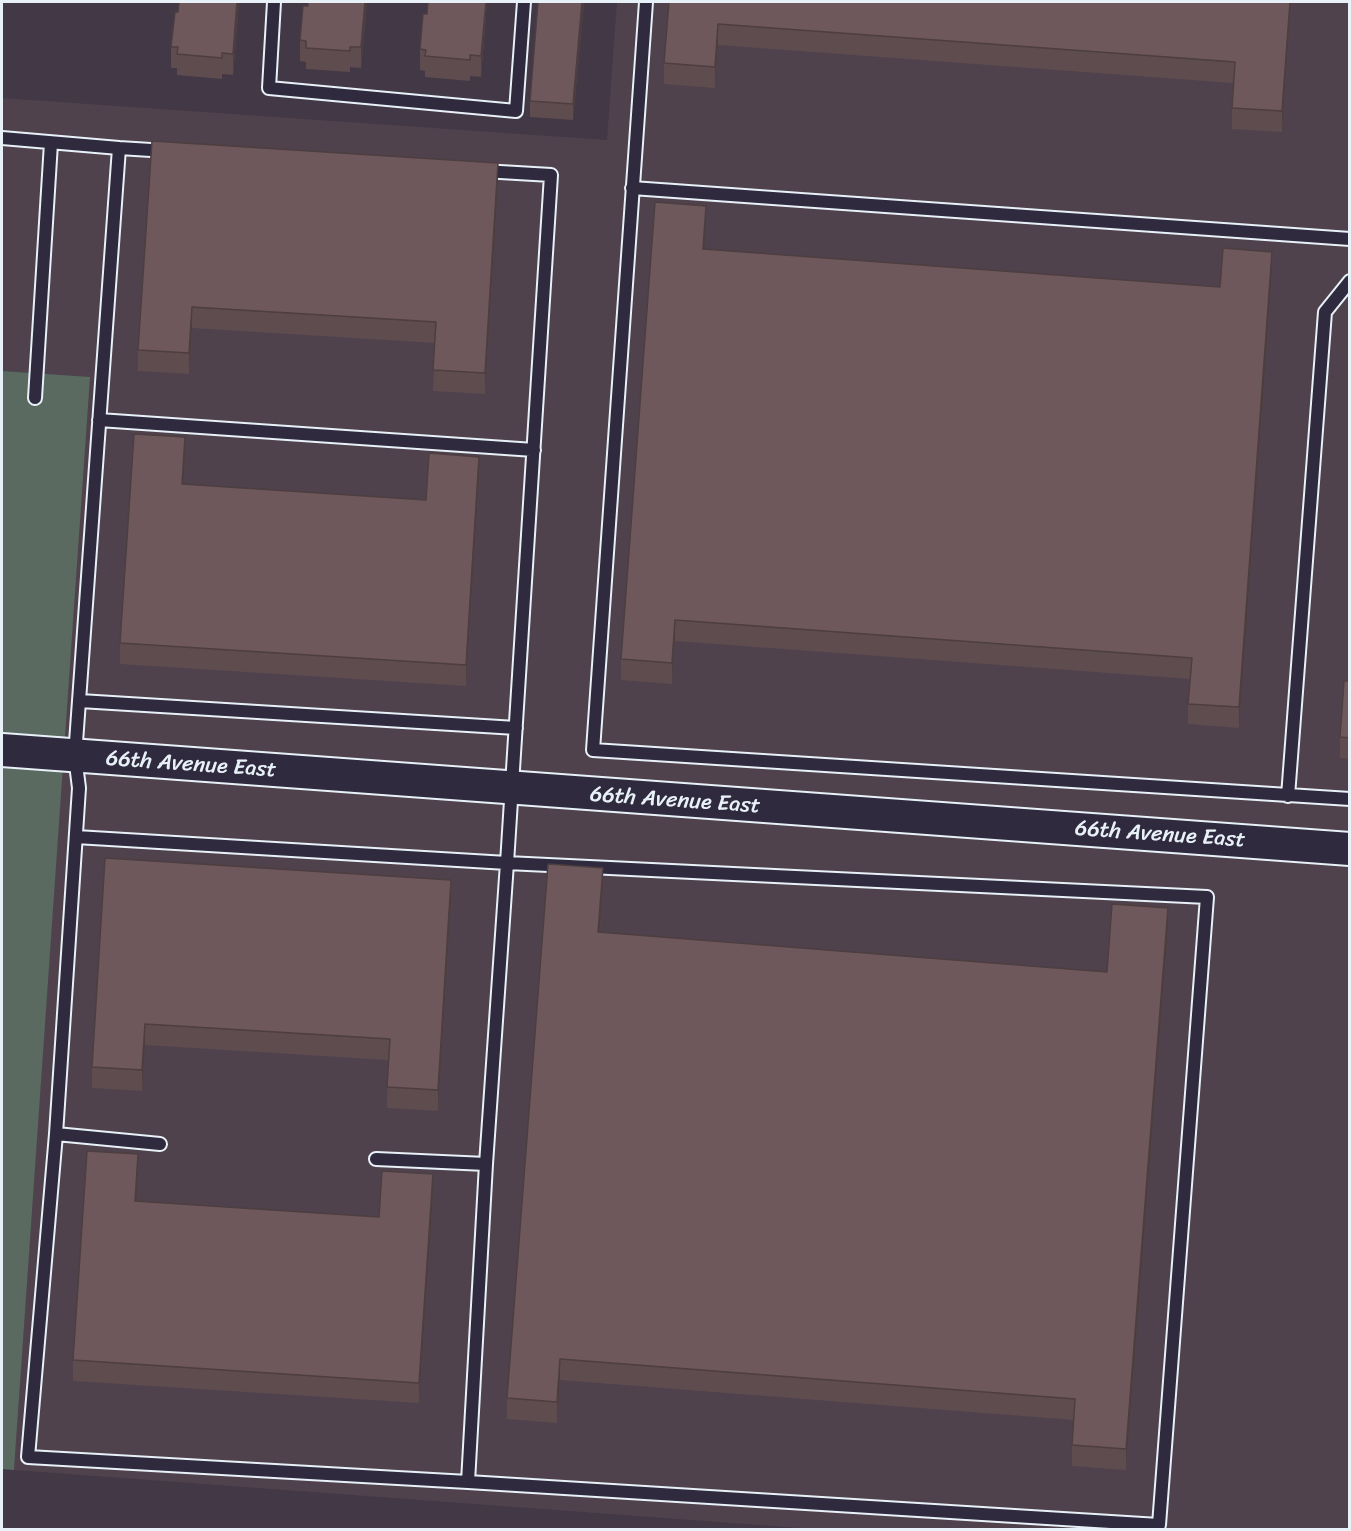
<!DOCTYPE html>
<html>
<head>
<meta charset="utf-8">
<style>
  body { margin:0 }
  #map { position:relative; width:1351px; height:1531px; overflow:hidden; background:#423846; font-family:Sriracha,sans-serif }
  canvas { display:block }
  .frame { position:absolute; inset:0; border:3px solid #e8f1f8; pointer-events:none }
</style>
</head>
<body>
<div id="map">
<canvas width="1351" height="1531"></canvas>
<div class="frame"></div>
</div>
<script>
const ctx = document.querySelector('canvas').getContext('2d');
ctx.lineJoin = 'round';
function fill(path, color) {
  ctx.fillStyle = color;
  ctx.fill(path, 'evenodd');
}
function trace(path, color, width, dash) {
  ctx.strokeStyle = color;
  ctx.lineWidth = width;
  ctx.lineCap = dash ? 'butt' : 'round';
  ctx.setLineDash(dash || []);
  ctx.stroke(path);
}
function write(font, color, halo, rows, align = 'center') {
  ctx.font = font + ' Sriracha,sans-serif';
  ctx.lineWidth = 6;
  ctx.setLineDash([]);
  ctx.textBaseline = 'middle';
  ctx.strokeStyle = halo;
  ctx.fillStyle = color;
  for (const [text, x, y, turn = 0] of rows) {
    ctx.save();
    ctx.translate(x, y);
    ctx.rotate((+turn || 0) * Math.PI / 180);
    ctx.textAlign = isNaN(turn) ? turn : align;
    if (halo) ctx.strokeText(text, 0, 0);
    ctx.fillText(text, 0, 0);
    ctx.restore();
  }
}
const built = new Path2D(`
  M617,2h732v1527h-536l-799,-59 75,-1092 -87,-7v-273l605,42z`);
const green = new Path2D(`
  M2,371l88,6 -76,1093 -12,-1z`);
const lane = new Path2D(`
  M274,2l-5,86 247,23 8,-109
  M646,2l-53,748 757,49
  M2,138l117,10
  M167,151l-48,-3 -44,608 4,32 -23,346 -28,323 440,25 691,43 48,-628 -700,-34 -21,301 -18,318
  M632,188l718,51
  M35,398l16,-255
  M99,420l435,30
  M80,701l436,27
  M1288,796l37,-484 25,-31
  M76,837l431,26 44,-688 -68,-4
  M56,1134l104,10
  M376,1159l110,5`);
const secondary = new Path2D(`
  M2,750l1348,99`);
const wall = new Path2D(`
  M179,2h60l-6,73 -11,-1v5l-45,-4v-7h-6v-21l7,-35z
  M367,2l-6,66 -11,-1v5l-44,-3v-7l-6,-1v-21l8,-34z
  M487,2l-6,75 -11,-1v5l-45,-4v-6l-5,-1v-21l7,-35z
  M538,2h46l-11,118 -43,-3v-16z
  M669,2h622l-9,130 -50,-3v-21l1,-25 -515,-38 -3,43 -51,-4v-21z
  M152,141l346,43 -13,210 -52,-3 2,-48 -243,-15 -3,46 -51,-3v-21z
  M706,227l-2,23 516,37 52,-14 -33,455 -51,-4v-20l2,-25 -515,-38 -3,43 -51,-4v-21z
  M185,458l-2,26 243,16 53,-22 -13,208 -346,-22v-21z
  M1350,681v78l-10,-1v-21z
  M105,858l346,43 -13,210 -51,-3 1,-48 -243,-15 -3,46 -50,-3v-21z
  M603,889l-3,43 507,40 61,-43 -42,541 -54,-4v-21l2,-25 -514,-40 -3,43 -50,-4v-21z
  M138,1175l-2,26 243,16 54,-22 -14,208 -346,-22v-21z`);
const shadedWall = new Path2D(`
  M237,2h2l-6,73v-21z
  M365,2h2l-6,66v-21z
  M486,2h1l-6,75v-21z
  M582,2h2l-11,118v-16z
  M1290,2h1l-9,130v-21z
  M718,24v21l-3,43v-21z
  M498,163v21l-13,210v-21z
  M706,206v21l-3,43v-21z
  M1272,252v21l-33,455v-21z
  M192,307v21l-3,46v-21z
  M185,437v21l-3,47v-21z
  M479,457v21l-13,208v-21z
  M675,620v21l-3,43v-21z
  M603,868v21l-5,64v-21z
  M451,880v21l-13,210v-21z
  M1168,908v21l-42,541v-21z
  M145,1024v21l-3,46v-21z
  M138,1154v21l-3,47v-21z
  M433,1174v21l-14,208v-20z
  M560,1359v21l-3,43v-21z`);
const building = new Path2D(`
  M179,2h58l-4,52 -11,-1v5l-45,-4 1,-7h-7l4,-35h3z
  M308,2h57l-4,45h-11v4l-44,-3v-7l-6,-1 3,-34h5z
  M428,2h58l-5,54 -11,-1v5l-45,-4 1,-6 -6,-1 3,-35h4z
  M538,2h44l-9,102 -43,-3z
  M669,2h621l-8,109 -50,-3 3,-46 -517,-38 -3,43 -51,-4z
  M152,141l346,22 -13,210 -52,-3 3,-48 -244,-15 -3,46 -51,-3z
  M655,202l51,4 -3,43 517,38 3,-39 49,4 -33,455 -51,-3 4,-46 -517,-38 -3,43 -51,-4z
  M134,434l51,3 -3,47 244,16 3,-47 50,4 -13,208 -346,-22z
  M1344,681h6v57l-10,-1z
  M105,858l346,22 -13,210 -51,-3 3,-48 -245,-15 -3,46 -50,-3z
  M548,864l55,4 -5,64 509,40 5,-68 56,4 -42,541 -54,-4 3,-46 -515,-40 -3,43 -50,-4z
  M87,1151l51,3 -3,47 244,16 3,-46 51,3 -14,209 -346,-23z`);
const streetNames = [
  ["66th Avenue East",191,765,4],
  ["66th Avenue East",675,801,4],
  ["66th Avenue East",1160,835,4]
];
fill(built, '#4f424d');
fill(green, '#5a6a61');
trace(lane, '#e8f1f8', 16);
trace(secondary, '#e8f1f8', 36);
trace(lane, '#2f2a3d', 12);
trace(secondary, '#2f2a3d', 32);
fill(wall, '#5f4c4f');
fill(shadedWall, '#4d3e40');
fill(building, '#6e585c');
trace(building, '#4d3e40', 1.5);
write('22px', '#e8f1f8', '#2f2a3d', streetNames);
</script>
</body>
</html>
